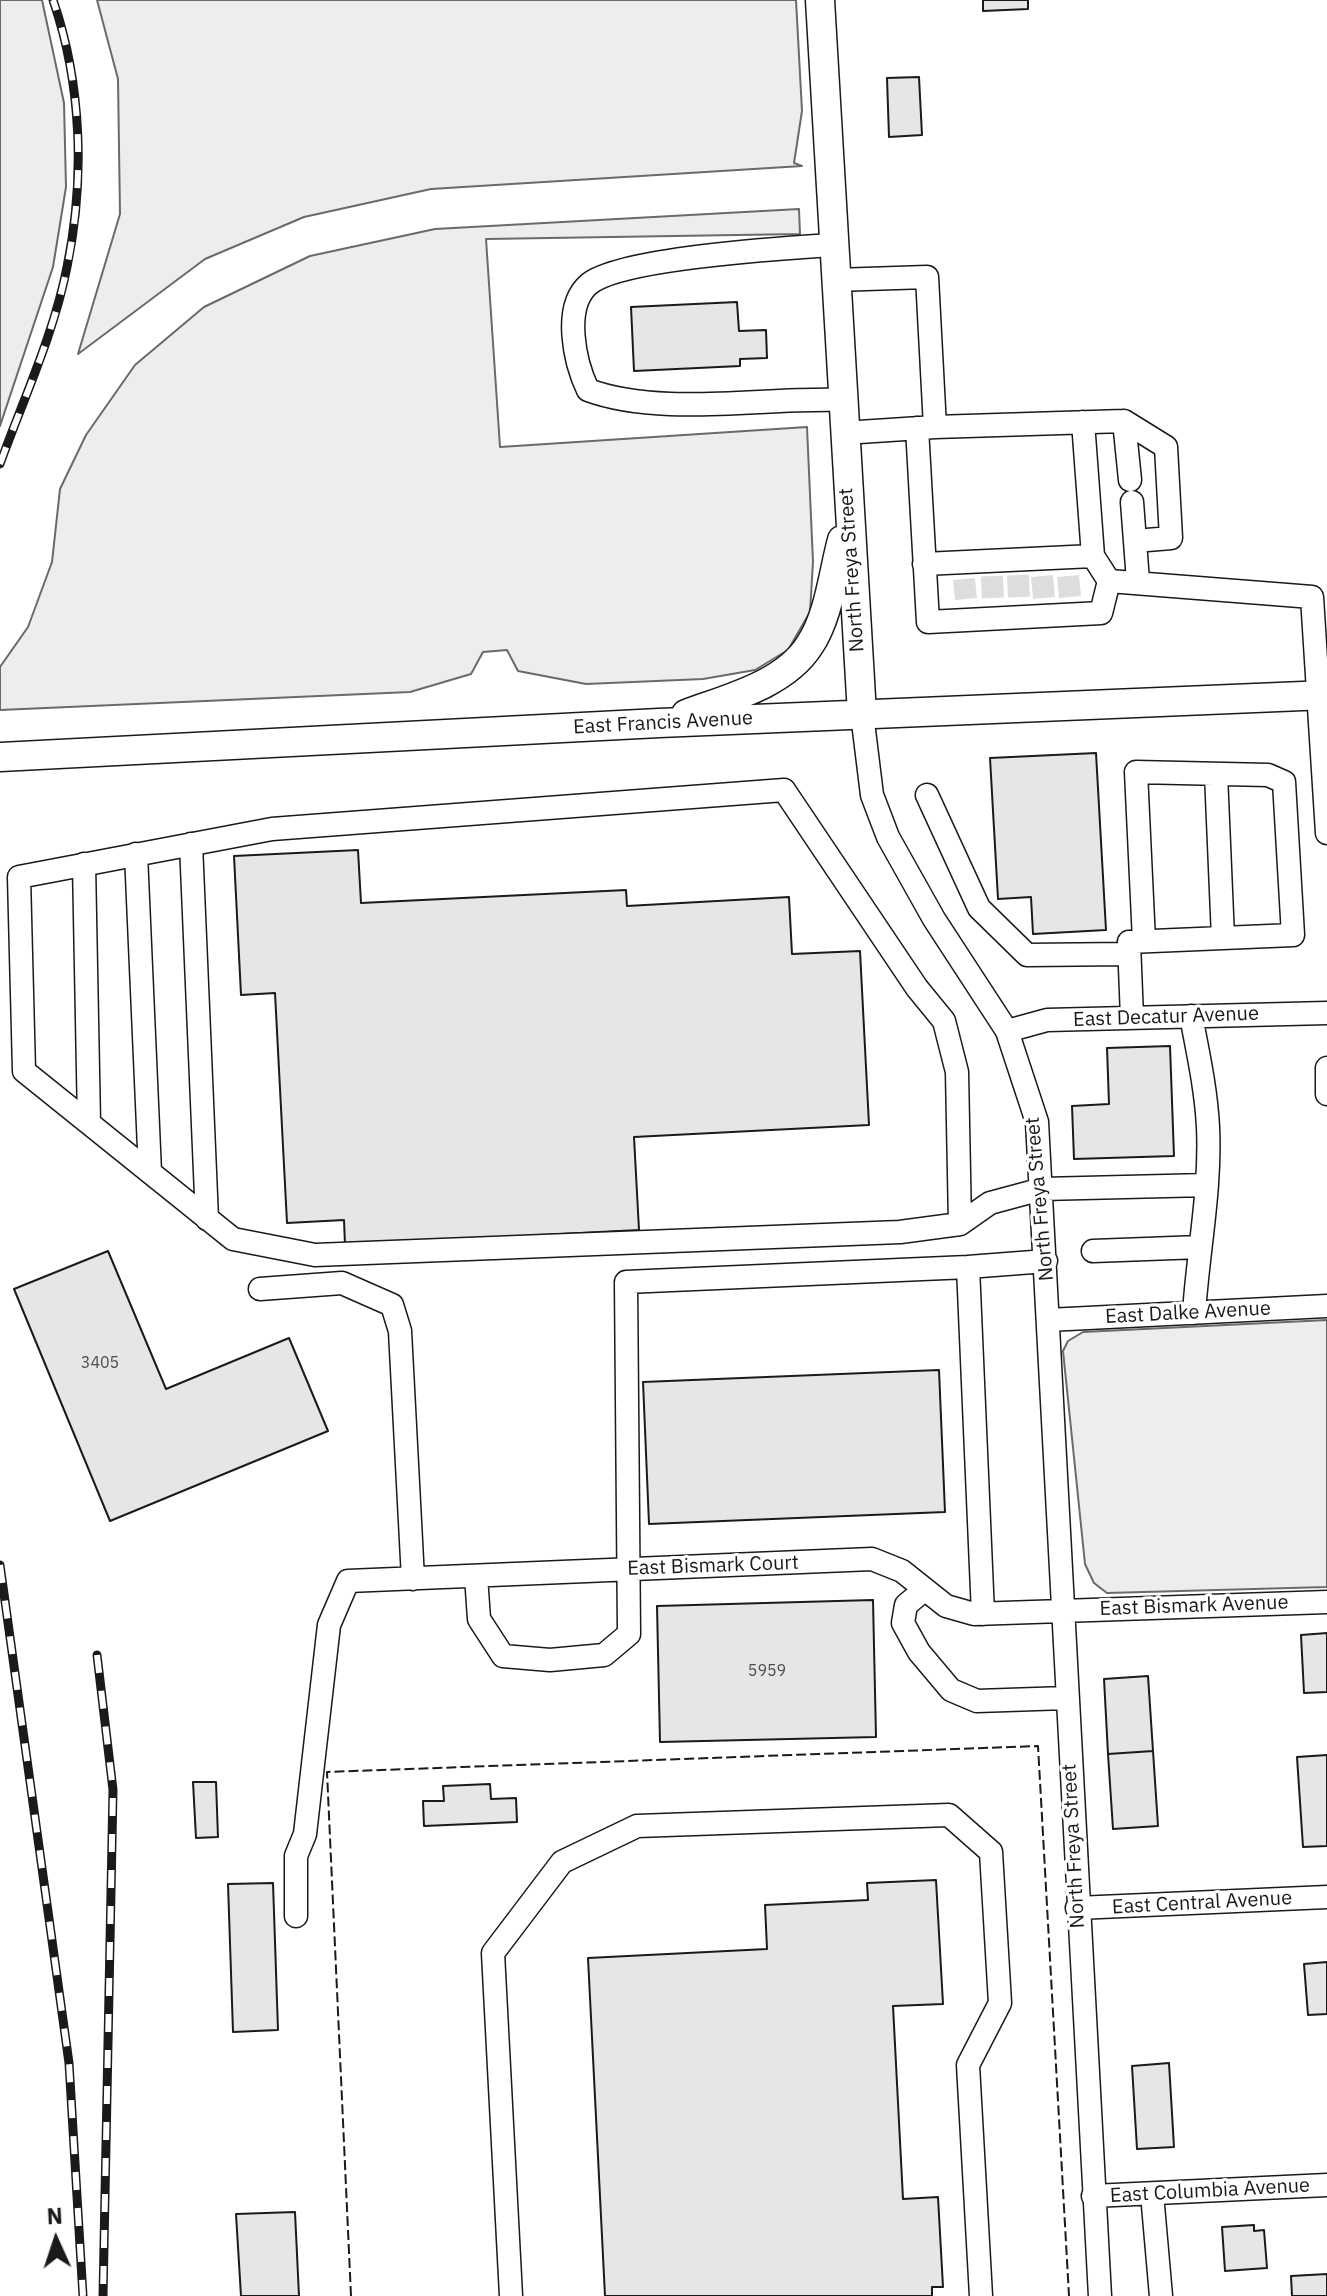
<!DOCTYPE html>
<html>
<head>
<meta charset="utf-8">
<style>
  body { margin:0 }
  #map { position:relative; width:1327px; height:2296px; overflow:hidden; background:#fff; font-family:"IBM Plex Sans",sans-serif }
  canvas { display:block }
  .north { position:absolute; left:16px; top:2200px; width:80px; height:80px; -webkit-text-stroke:6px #fff; paint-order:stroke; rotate:357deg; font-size:22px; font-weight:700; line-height:32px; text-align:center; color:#1a1a1a }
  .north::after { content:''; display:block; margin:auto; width:28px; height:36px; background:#1a1a1a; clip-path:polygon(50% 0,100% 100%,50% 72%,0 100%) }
</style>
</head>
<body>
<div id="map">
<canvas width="1327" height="2296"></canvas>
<div class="north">N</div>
</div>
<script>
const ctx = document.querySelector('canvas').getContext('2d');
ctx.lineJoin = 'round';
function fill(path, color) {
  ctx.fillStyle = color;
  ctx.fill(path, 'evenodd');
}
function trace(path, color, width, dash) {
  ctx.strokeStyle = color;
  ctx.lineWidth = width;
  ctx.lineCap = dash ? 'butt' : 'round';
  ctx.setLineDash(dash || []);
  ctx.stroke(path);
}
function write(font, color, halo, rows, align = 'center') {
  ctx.font = font + ' "IBM Plex Sans",sans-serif';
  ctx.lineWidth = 6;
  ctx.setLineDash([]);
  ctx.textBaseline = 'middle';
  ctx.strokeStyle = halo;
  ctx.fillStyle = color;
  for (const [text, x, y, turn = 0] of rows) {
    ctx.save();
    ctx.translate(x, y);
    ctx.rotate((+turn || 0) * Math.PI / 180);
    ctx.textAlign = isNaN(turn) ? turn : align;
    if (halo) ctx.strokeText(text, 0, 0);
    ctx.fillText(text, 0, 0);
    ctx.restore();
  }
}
const built = new Path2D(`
  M0,0h42l22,103 2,84 -13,80 -53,159z
  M97,0h699l6,111 -8,52 8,3 -371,23 -127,28 -99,42 -127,95 42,-140 -2,-135z
  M799,209l1,25 -314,5 14,208 307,-20 6,135 -3,50 -22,38 -33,20 -52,9 -117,5 -68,-13 -11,-21 -24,2 -12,22 -61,18 -410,18v-43l28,-40 24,-65 8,-73 26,-54 49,-70 69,-58 106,-51 125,-27z
  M1327,1320v267l-220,6 -13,-10 -9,-19 -22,-213 5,-10 15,-9z`);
const building = new Path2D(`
  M983,0h45v9l-45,2z
  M919,77l3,58 -33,2 -2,-59z
  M737,302l2,29 27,-1 1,28 -27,1v7l-106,5 -3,-64z
  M1096,753l10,177 -73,4 -2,-37 -33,2 -8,-141z
  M358,850l3,53 265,-13 1,16 162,-9 3,57 68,-3 9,174 -235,12 5,93 -294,15 -1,-25 -57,3 -12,-230 -34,2 -7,-139z
  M1170,1046l4,110 -100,3 -2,-53 37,-2 -2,-56z
  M108,1251l58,138 123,-51 39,93 -218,90 -96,-232z
  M939,1370l6,142 -296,12 -6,-142z
  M873,1600l3,137 -216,5 -3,-136z
  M1327,1633v59l-23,1 -3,-58z
  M1148,1676l5,75 -45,3 -4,-75z
  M1153,1751l5,75 -45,3 -5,-75z
  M1327,1755v91l-24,1 -6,-90z
  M193,1782h23l2,55 -22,1z
  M490,1784l1,15 25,-1 1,24 -93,4 -1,-25h21l-1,-15z
  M936,1880l7,124 -50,2 10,193 35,-2 5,90h-11v9h-327l-17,-338 179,-9 -2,-44 103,-5 -1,-17z
  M273,1883l5,147 -45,2 -5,-148z
  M1327,1962v52l-19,1 -4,-51z
  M1169,2063l5,84 -37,2 -5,-83z
  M295,2212l4,84h-58l-5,-82z
  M1254,2225v6l10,-1 3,38 -42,3 -3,-44z
  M1327,2274v22h-35l-1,-20z`);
const minorTunnel = new Path2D(`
  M1018,575l1,23
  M992,576l1,24
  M1042,576l2,22
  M1068,576l2,21
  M964,579l2,20`);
const minor = new Path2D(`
  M832,245c-46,3 -211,13 -243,39 -27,23 -14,79 -1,106 73,27 175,7 254,10
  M835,280l92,-3 8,150 -91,6
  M1124,421l6,59
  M1083,422l10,134
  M935,427l189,-6 42,26 5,91 -36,3
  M917,428l11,194 173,-9 8,-32 203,16 15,236
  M1132,502l6,79
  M924,564l169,-8 16,25
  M862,714l10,81 16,42 46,82 73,112 30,91 63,1174
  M1216,774l7,164
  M927,795l52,113 48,47 102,-1
  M191,844l16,375
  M136,854l14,318
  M84,864l5,259
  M1191,1016c7,37 15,73 17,111 3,63 -10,124 -14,186
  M1132,1018l-3,-76 164,-7 -9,-153 -16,-7 -132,-3 8,169
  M1007,1031l40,-11 280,-7
  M1327,1068v26
  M960,1224l-60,8 -585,23 -82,-16 -209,-168 -5,-194 253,-48 512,-39 133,198 27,33 13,51 3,152 30,-21 52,-14 165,-4
  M1093,1251l107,-4
  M260,1289l82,-6 50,22 8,26 13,248
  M1048,1320l279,-14
  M476,1576l3,43 24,37 47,4 54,-5 25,-21 -3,-352 342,-15
  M924,1590l-18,15 -3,18 16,29 32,38 26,11 89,-3
  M983,1614l-15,-347 78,-6
  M1077,1908l250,-11
  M296,1916v-60l9,-22 24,-209 19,-44 524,-22 30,12 44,35 28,8 353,-12
  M1152,2194l9,102
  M1093,2196l234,-11
  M511,2296l-18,-343 69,-91 75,-36 312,-11 42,37 9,151 -32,62 13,231`);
const major = new Path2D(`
  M820,0l42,714
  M686,714c40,-15 98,-29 123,-68 20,-29 24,-73 33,-106
  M0,757l659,-34 668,-28`);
const rail = new Path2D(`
  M0,464c23,-64 54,-130 67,-197 18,-87 15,-183 -14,-267
  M0,1565l69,498 14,233
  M97,1655l16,135 -10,506`);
const fence = new Path2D(`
  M351,2296l-24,-524 711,-26 31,550`);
const numberNames = [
  ["3405",100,1363],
  ["5959",767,1671]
];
const streetNames = [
  ["North Freya Street",852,570,-94],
  ["East Francis Avenue",663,723,-3],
  ["East Decatur Avenue",1166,1017,-2],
  ["North Freya Street",1040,1199,-95],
  ["East Dalke Avenue",1188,1313,-3],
  ["East Bismark Court",713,1566,-2],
  ["East Bismark Avenue",1194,1606,-2],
  ["North Freya Street",1074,1846,-93],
  ["East Central Avenue",1202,1903,-3],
  ["East Columbia Avenue",1210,2191,-3]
];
fill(built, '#ededed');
trace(built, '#6a6a6a', 2);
fill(building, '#e6e6e6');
trace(building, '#1a1a1a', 2);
trace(minorTunnel, '#ddd', 22, [22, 11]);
trace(minor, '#1a1a1a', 25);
trace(major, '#1a1a1a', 31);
trace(minor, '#fff', 22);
trace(major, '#fff', 28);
trace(rail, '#1a1a1a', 9);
trace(rail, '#fff', 6, [18]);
trace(fence, '#1a1a1a', 2, [10, 4]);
write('16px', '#4d4d4d', null, numberNames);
write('20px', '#1a1a1a', '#fff', streetNames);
</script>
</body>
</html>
